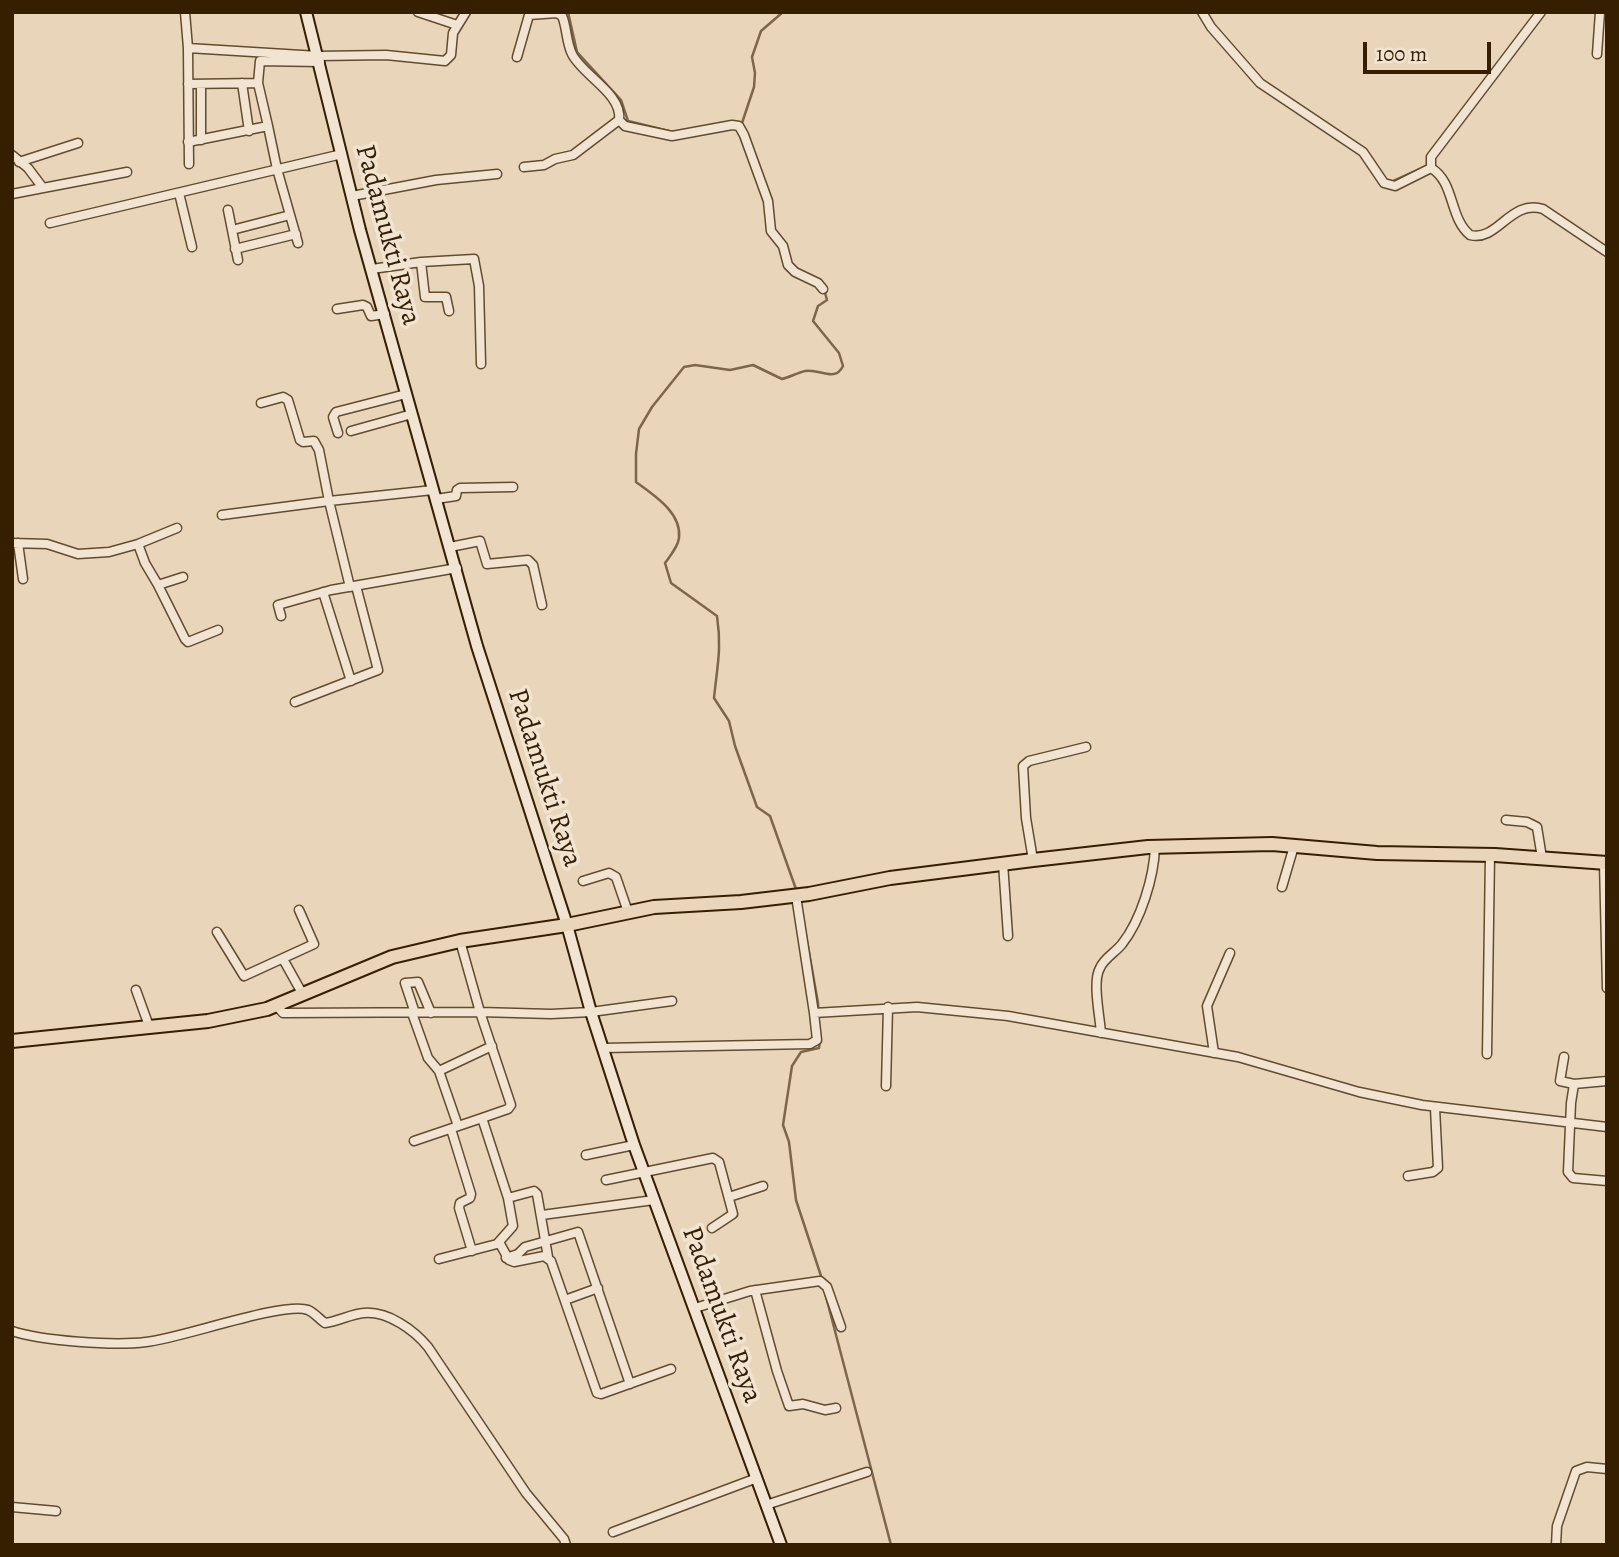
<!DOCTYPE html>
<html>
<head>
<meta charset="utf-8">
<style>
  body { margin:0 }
  #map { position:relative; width:1619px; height:1557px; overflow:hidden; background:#e9d5ba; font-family:Alegreya,serif }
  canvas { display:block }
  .frame { position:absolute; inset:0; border:14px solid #361e00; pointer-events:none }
  .scale { position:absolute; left:1363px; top:42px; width:128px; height:32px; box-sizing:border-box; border:4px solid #361e00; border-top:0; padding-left:9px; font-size:21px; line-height:24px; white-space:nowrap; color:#361e00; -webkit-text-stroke:5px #f1e4d2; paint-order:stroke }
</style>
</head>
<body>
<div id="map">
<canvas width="1619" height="1557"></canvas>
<div class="frame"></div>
<div class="scale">100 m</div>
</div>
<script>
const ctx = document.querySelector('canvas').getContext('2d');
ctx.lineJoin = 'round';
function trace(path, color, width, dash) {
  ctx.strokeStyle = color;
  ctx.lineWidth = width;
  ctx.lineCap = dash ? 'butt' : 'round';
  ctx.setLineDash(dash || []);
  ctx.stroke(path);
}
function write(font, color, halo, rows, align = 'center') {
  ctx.font = font + ' Alegreya,serif';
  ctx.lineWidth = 7;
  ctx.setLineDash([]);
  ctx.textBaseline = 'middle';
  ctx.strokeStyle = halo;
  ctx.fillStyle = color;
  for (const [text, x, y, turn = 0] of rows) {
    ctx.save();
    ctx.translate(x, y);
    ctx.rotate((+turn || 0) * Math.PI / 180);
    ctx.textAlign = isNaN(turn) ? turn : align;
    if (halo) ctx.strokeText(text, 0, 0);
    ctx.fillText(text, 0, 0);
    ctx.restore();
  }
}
const stream = new Path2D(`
  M568,12l9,40 44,48 7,21 41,10
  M742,123l12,-36 1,-14 -3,-16 9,-26 22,-19
  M1391,182l36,-16
  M797,892l-27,-76 -13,-9 -22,-61 -6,-25 -15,-23c3,-31 8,-49 3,-82l-46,-33 -6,-20c5,-7 13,-16 14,-25 3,-25 -25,-43 -43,-56v-28l3,-25 13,-22 32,-40 11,-2 35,5 23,-5 29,14c8,-2 15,-6 23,-8 14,-3 30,12 38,-5l-4,-13 -26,-32 5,-15 9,-6 -3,-11
  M800,902l18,101 1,23
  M820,1040l-1,8 -18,4 -9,14 -9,59 6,17 7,58 26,79
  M824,1289l67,256`);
const street = new Path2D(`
  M185,12l3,36
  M418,12l39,13
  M1202,12l9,15 49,56 103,69 21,31 11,3 36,-18c24,14 18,50 39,67 28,7 40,-36 73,-26l64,43
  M1597,54l3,-42
  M517,57l12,-42
  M242,83l7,48
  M188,84l70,-1
  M201,84v56
  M619,120l6,6 47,10 60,-11 7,1 5,9 24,66 3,30 12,15 5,19 7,7 23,11 5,6
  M268,126l9,43 21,74
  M188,142l80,-16 -10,-43 2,-22 60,1
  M12,155l16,13 15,20 84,-16
  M19,162l59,-19
  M189,164l-1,-116 130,8 68,-1 59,6 6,-6 2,-22 13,-21
  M524,167l20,-2 11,-6 18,-4 46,-35c4,-26 -37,-45 -47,-66 -6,-12 -5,-27 -10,-38l-5,-3 -28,2 1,-3
  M1431,168v-11l110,-145
  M179,193l13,54
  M12,194l31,-6
  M352,196l84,-16 61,-6
  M228,210l10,50
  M50,223l292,-69
  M232,230l58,-15
  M235,249l61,-15
  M421,262l4,35h21l3,14
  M372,269l49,-7 53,-3 5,27 2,78
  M337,309l26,-4 4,2 4,9 14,-2
  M351,431l61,-17
  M338,433l-5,-16 3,-5 70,-18
  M436,499l20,-3 1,-6 3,-2 53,-1
  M222,515l107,-14 -10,-51 -5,-9 -11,1 -3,-2 -12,-40 -5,-3 -22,6
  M12,543l35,1 31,10 31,-2 29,-8 39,-16
  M18,543l5,36
  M138,544l7,19 13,22 25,-8
  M450,547l30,-6 7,23 41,-4 5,5 9,40
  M158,585l27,54 3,3 30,-12
  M350,587l-21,-86 104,-11
  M323,592l28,89
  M281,616l-3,-11 53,-15 126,-22
  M295,702l83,-32 -22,-84
  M1506,820l21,2 10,5 5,31
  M1033,860l-7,-42 -3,-52 6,-5 57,-14
  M1003,863l5,73
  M1604,863l3,125
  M583,881l26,-8 7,4 12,35
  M1282,887l12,-41
  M796,896l18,117
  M217,932l27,44 70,-32 -15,-34
  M283,959l19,34
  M136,990l13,36
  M276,1005l7,8 197,-1 -20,-71
  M412,1013l16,45 11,13
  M415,1013l-10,-30 13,-1 13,31
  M1101,1033c-1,-16 -9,-52 -1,-65 4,-10 16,-16 22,-24 19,-24 32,-67 33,-97
  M603,1048l207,-4 7,-4 -3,-27 103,-6 91,9 230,41 121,35 63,13 185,22
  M1214,1053l-7,-47 23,-53
  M1487,1054l3,-199
  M1564,1057l-4,24 14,3 -3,19 -3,69 5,6 34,3
  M1574,1084l33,-3
  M886,1086l2,-79
  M458,1126l-19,-55 53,-25
  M451,1129l20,65 -1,4 -10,5 -1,5 13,43
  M414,1141l68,-23
  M586,1155l48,-10
  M1408,1176l25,-4 5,-4 -3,-60
  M606,1180l107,-22 6,4 14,52 -21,14
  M729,1197l34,-11
  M542,1215l112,-15
  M499,1242l10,18 5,2 30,-6 7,5 46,132 4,1 70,-25
  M548,1257l-11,-63 -3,-3 -26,7 -26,-80 26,-9 3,-4 -31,-93 71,2 40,-2 81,-11
  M506,1258l12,-4 7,-7 53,-15 52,152
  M439,1259l58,-15 16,-18 -5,-28
  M755,1290l22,81 12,35 14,-2 22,6 11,-2
  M565,1300l33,-12
  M695,1308l55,-17 70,-10 7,6 14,40
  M12,1331c30,10 102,15 134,11 33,-3 138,-41 162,-32 7,3 12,10 17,13 14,-2 26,-9 39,-10 24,-2 50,17 64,34l98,146 38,46 2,6
  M766,1505l101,-33
  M12,1507l44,4
  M613,1532l144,-54
  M1556,1545l1,-19 19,-55 11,-4 20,2`);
const secondary = new Path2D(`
  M306,12l54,218 117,416 90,279 24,87 43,133 147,400`);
const primary = new Path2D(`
  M12,1041l196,-20 59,-12 125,-52 68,-16 107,-16 87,-18 87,-5 68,-8 81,-16 143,-18 115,-13 124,-3 105,9 118,2 112,8`);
const streetNames = [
  ["Padamukti Raya",387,235,75],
  ["Padamukti Raya",544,778,72],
  ["Padamukti Raya",721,1315,70]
];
trace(stream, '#7d674a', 2.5);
trace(street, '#634c2e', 11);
trace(secondary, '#361e00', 14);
trace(primary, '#361e00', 16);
trace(street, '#f1e4d2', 8);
trace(secondary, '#f1e4d2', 10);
trace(primary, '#e9d5ba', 12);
write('28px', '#361e00', '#f1e4d2', streetNames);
</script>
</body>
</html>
